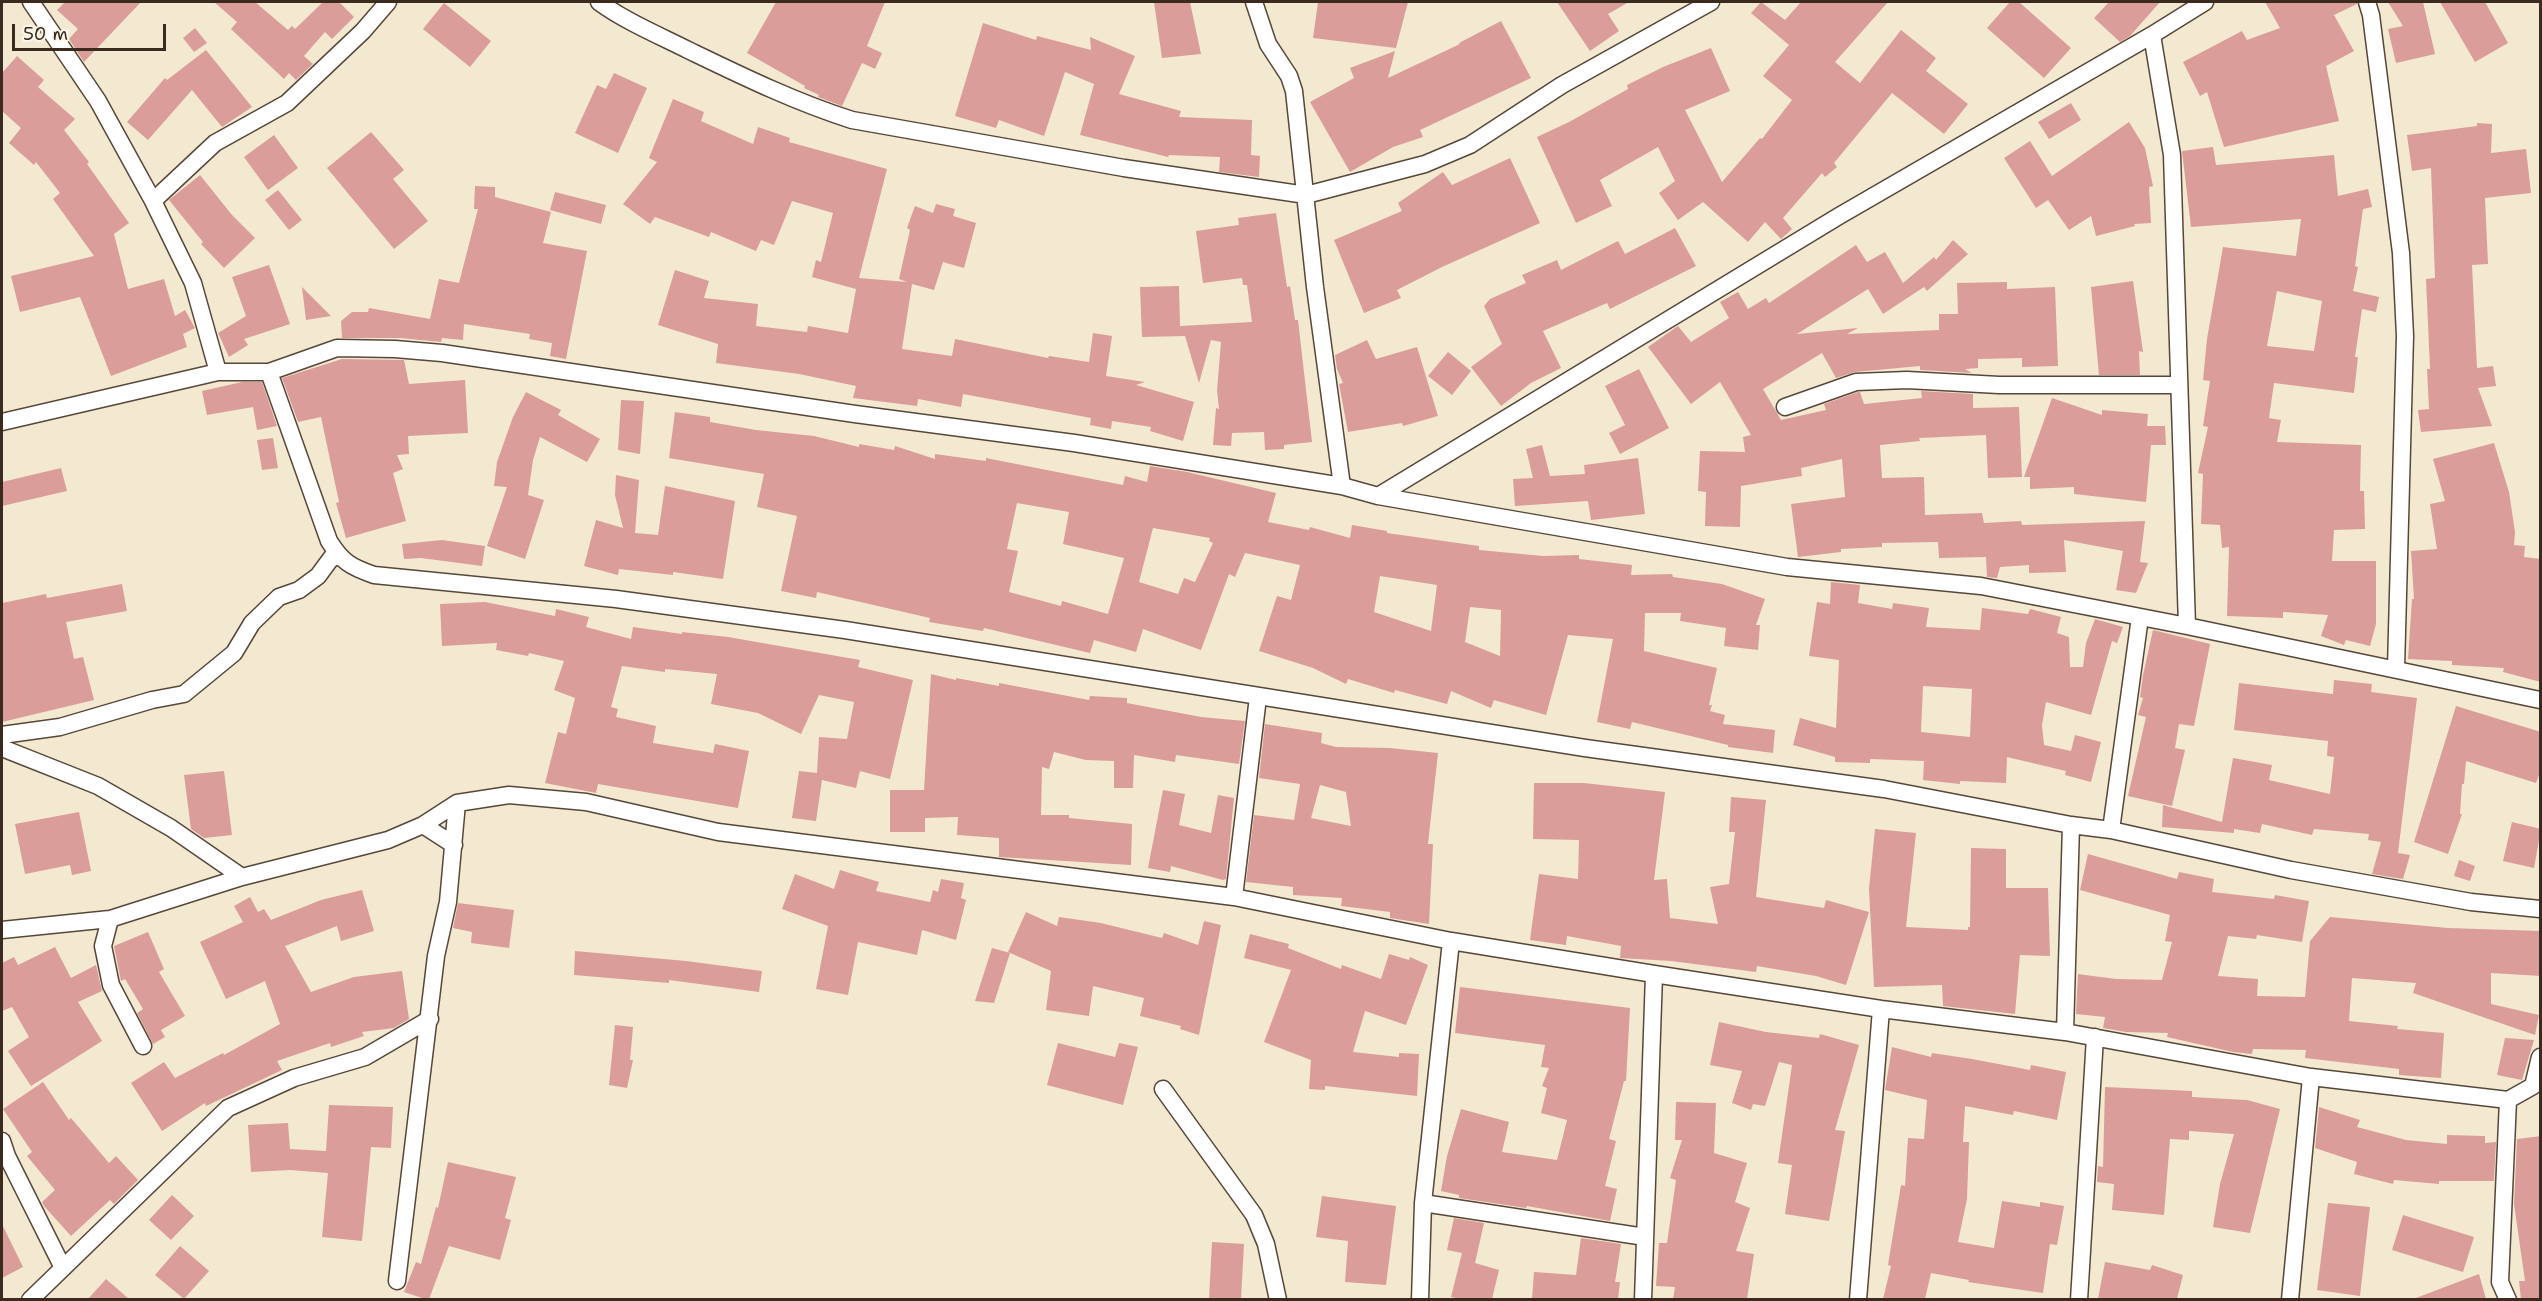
<!DOCTYPE html>
<html>
<head>
<meta charset="utf-8">
<style>
  body { margin:0 }
  #map { position:relative; width:2542px; height:1301px; overflow:hidden; background:#f3e9d1; font-family:"Shantell Sans",sans-serif }
  canvas { display:block }
  .frame { position:absolute; inset:0; border:3px solid #3b2a1e; pointer-events:none }
  .scale { position:absolute; left:12px; top:24px; width:154px; height:27px; box-sizing:border-box; border:3px solid #3b2a1e; border-top:0; padding-left:8px; font-size:18px; line-height:21px; white-space:nowrap; color:#3b2a1e; -webkit-text-stroke:4px #fbf7ec; paint-order:stroke }
</style>
</head>
<body>
<div id="map">
<canvas width="2542" height="1301"></canvas>
<div class="frame"></div>
<div class="scale">50 m</div>
</div>
<script>
const ctx = document.querySelector('canvas').getContext('2d');
ctx.lineJoin = 'round';
function fill(path, color) {
  ctx.fillStyle = color;
  ctx.fill(path, 'evenodd');
}
function trace(path, color, width, dash) {
  ctx.strokeStyle = color;
  ctx.lineWidth = width;
  ctx.lineCap = dash ? 'butt' : 'round';
  ctx.setLineDash(dash || []);
  ctx.stroke(path);
}
const building = new Path2D(`
  M65,2h76l-57,60 -15,-23 9,-10 -21,-19z
  M214,2h41l33,28 4,-4 3,3 28,-27h16l15,15 -22,22 -7,-7 -21,24 9,8 -17,16 -7,-7 -5,6 -53,-50 6,-7z
  M776,2h109l-18,44 15,7 -7,16 -13,-6 -20,43 -24,-9 1,-2 -15,-7 1,-2 -58,-33z
  M1154,2h36l11,52 -39,4z
  M1318,2h90l-12,46 -83,-10z
  M1557,2h72l-21,12 11,17 -29,20z
  M1761,2l24,18 16,-18h87l-53,60 25,21 41,-53 35,28 -10,13 42,33 -24,30 -52,-41 -58,70 3,4 -12,10 -3,-4 -39,45 9,11 -11,10 -16,-17 -17,20 -45,-40 -25,18 -19,-27 16,-12 -17,-34 -58,33 12,26 -36,17 -39,-86 32,-15 59,-33 -1,-4 36,-18 48,-19 19,43 -45,19 37,72 38,-44 2,1 30,-39 -29,-24 26,-31 -38,-32z
  M2010,2h9l52,46 -27,30 -57,-50z
  M2109,2h51l-30,34 -10,6 -26,-24z
  M2265,2h92v2l-23,11 20,36 -28,15 13,55 -115,26 -17,-55 -7,4 -17,-34 59,-31 5,9 33,-12z
  M2388,2h35l12,52 -39,9 -8,-34 15,-3z
  M2440,2h45l23,41 -33,19z
  M444,3l47,38 -21,26 -47,-38z
  M1501,21l30,57 -111,52 3,7 -30,10 -43,25 -40,-70 44,-24 -4,-10 45,-17 -7,27 72,-34 -1,-1z
  M983,23l53,17 1,-4 54,14 -1,-13 45,19 -16,38 62,17 -2,6 73,3 -1,35 9,1 -1,21 -40,-5 1,-15 -51,-2 -1,2 -88,-22 14,-51 -29,-12 -21,64 -45,-16 -3,8 -41,-12z
  M195,28l12,15 -13,9 -11,-14z
  M206,50l46,57 -30,20 -30,-37 -44,50 -21,-18 38,-44 2,2z
  M17,56l27,24 -6,7 37,32 -11,11 25,32 -2,2 42,59 -15,11 14,55 36,-10 11,37 10,-6 10,18 -12,6 4,13 -76,29 -31,-79 -60,15 -9,-36 83,-20 -41,-57 7,-6 -24,-31 -2,3 -25,-22 12,-15 -19,-17v-38z
  M614,73l33,15 -29,65 -43,-20 22,-48 9,4z
  M673,99l31,13 -3,9 52,23 5,-17 32,11 -1,4 98,27 -28,109 48,4 -8,-3 11,-49 -3,-2 8,-22 18,7 3,-9 19,5 -2,7 23,7 -12,45 -21,-6 -9,28 -22,-6 -10,65 50,7 3,-17 93,19 1,-2 40,6 4,-29 19,3 -6,40 39,6 -9,3 58,17 -11,39 -33,-10 1,-4 -39,-6 -1,8 -21,-4 1,-7 -128,-24 -2,13 -43,-8 -1,7 -64,-8 3,-12 -57,-12 -83,-11 2,-19 -60,-19 17,-55 34,11 -5,17 54,6 -2,22 51,6 1,-6 40,7 8,-44 -44,-12 4,-17 5,2 12,-49 -41,-12 -18,44 -13,-5 -5,11 -45,-19 -2,5 -54,-20 -5,7 -27,-20 34,-42 -8,-4z
  M2071,103l10,17 -32,19 -11,-17z
  M2129,122l16,26 8,38 -4,1 2,36 -17,1 1,2 -39,10 -5,-20 -22,14 -21,-30 -12,8 -32,-50 26,-17 22,35z
  M2477,123l15,1 -1,29 35,-4 5,44 -46,5 3,66 -16,1 5,103 16,-2 3,20 -18,2 14,38 -71,6 -3,-22 11,-1 -2,-40h3l-4,-90 9,-1 -4,-110 -19,3 -5,-36 70,-9z
  M371,132l33,38 -11,9 35,42 -34,28 -67,-81z
  M274,135l24,33 -30,22 -24,-33z
  M2213,147l3,18 118,-10 4,41 30,-7 4,18 -9,2 -8,57 3,1 -5,24 26,6 -3,15 -14,-3 -7,48h3l-4,36 -80,-10 -5,35 12,2 -4,22 84,3 -1,46h4l1,38 -31,1 -2,31h44v63l-6,22 -24,-6 -2,5 -23,-9 7,-21 -45,-3v6l-56,-2 2,-69 -7,1 -2,-23 -19,-1 2,-50 -5,-1 10,-46 -5,-1 7,-45 -7,-1 4,-41 16,-92 73,9 5,-37 -110,8 -9,-76zM2277,291l45,10 -8,50 -47,-5z
  M1510,158l30,65 -98,44 -45,23 4,8 -37,15 -30,-73 68,-29 -4,-8 45,-31 9,13z
  M200,175l32,40 23,23 -31,30 -23,-24 2,-2 -34,-42z
  M475,186l20,1v10l56,15 -8,31 44,8 -21,108 -16,-3 2,-13 -23,-4 1,-5 -66,-10 -1,16 -21,-2 -1,4 -41,-4h-58l-1,-17 11,-9h16l1,-4 61,11 9,-40 20,4 19,-74h-4z
  M278,190l24,30 -13,10 -24,-30z
  M555,192l51,13 -5,19 -51,-14z
  M1276,213l11,74 3,-1 5,34h3l14,122 -28,3v4l-19,1 -1,-18 -32,1 -1,13 -18,-1 3,-37 3,1 -2,-19 4,-48 -10,-2 -12,43 -14,-47 -43,1 -2,-50 39,-1 1,40 72,-4 -5,-37h-4l-1,-7 -39,5 -7,-52 43,-6 -1,-7z
  M1675,228l21,38 -86,43 -3,-6 -64,28 18,37 -30,15 -30,23 -30,-39 31,-23 -18,-38 6,-7 36,-16 -4,-8 35,-15 4,10 57,-29 7,13z
  M1953,240l15,14 -41,37 -3,-4 -41,27 -15,-25 -71,45 61,-6 -11,6 92,-4v-16h19l-1,-31 50,-1v7l48,-2 3,79 -36,1v-9l-44,1v9l-13,1 7,4 -52,-3v-4l-65,6 -19,6 -14,-25 -59,36 18,31 45,-10 -2,-6 34,-12h2l4,12 58,-6 -1,-7 52,3v14l46,-1 3,70 -34,1 -2,-43 -67,3 1,3 -40,4 2,33 42,-1 1,38 57,-2 2,10 37,-2 1,4 123,-4 -5,41 8,1 -12,30 -20,-3 7,-39 -59,-11 2,32 -37,1v-8l-29,2 -3,11 -10,-1 -1,-20 -47,1 -1,-16 -56,1v4l-41,2v3l-43,5 -7,-53 54,-7 -3,-38 -41,9 1,8 -61,10 -1,41 -35,-1 1,-34 -8,-1 2,-40 45,1 -2,-15 8,-2 -31,-53 -29,22 -43,-57 30,-21 13,16 38,-24 -9,-16 18,-10 10,17 18,-11 3,5 87,-58 11,17 18,-10 18,31 31,-26 2,3z
  M269,265l21,59 -46,15 4,6 -19,12 -11,-24 28,-17 -14,-39z
  M2133,281l10,71 -4,-1 1,24h-41l-8,-88z
  M302,287l29,29 -25,4z
  M1367,340l9,19 41,-12 21,69 -35,10 -1,-3 -54,9 -9,-48 4,-1 -6,-14 -2,-14z
  M1448,352l23,19 -19,24 -24,-19z
  M342,359l62,1 5,24 56,-4 3,53 -60,3 1,18 -12,1 6,14 -10,4 13,48 -60,17 -10,-35 3,-1 -18,-85 -23,5 -16,-44z
  M1639,369l30,59 -49,26 -11,-21 16,-8 -20,-39z
  M242,382h20l15,44 -20,4 -4,-23 -46,8 -5,-24z
  M526,392l35,18 -3,5 42,24 -13,23 -47,-25 -7,23 -5,35 16,5 -19,59 -38,-13 20,-59 -13,-1 3,-24 16,-45z
  M2052,398l50,17v-5l46,4 -1,12h18l1,19h-15l-5,57 -72,-8v-7l-44,2v-12h-6z
  M621,400l23,1 -4,53 -22,-4z
  M675,412l35,5v5l46,8 58,6 45,11v-3l35,6 1,-4 40,13v-5l51,7v-3l137,27 2,-9 22,6 3,-16 37,6 89,21 -8,29 41,8 1,-3 40,11 2,-13 35,6v2l92,13v4l64,6 36,-1v4l53,6 -1,10 41,-1 1,3 49,7 43,15 -9,26h4l-2,25 -34,-4 2,-18 -46,-7 1,-8h-36l-1,38 73,17 -8,37h3l-2,6 15,4 -2,9 52,6 -2,23 -45,-6v-2l-96,-23 -2,7 -33,-7 16,-83 -45,-4 -22,80 -52,-15 -3,8 -40,-17 -4,13 -52,-14 -1,3 -46,-14 -2,5 -33,-16 -54,-17 18,-55 14,4 9,-35 -55,-12 -10,24 -6,-3 -28,76 -58,-21 -7,23 -42,-12 -4,13 -106,-25 -1,3 -54,-9 1,-4 -113,-26 -1,6 -35,-7 16,-75 -40,-9 7,-33 -95,-16zM1017,503l52,9 -6,32 61,14 -16,56 -46,-13 -1,5 -52,-14 9,-41 -11,-2zM1153,528l57,10 -1,3 4,2 -18,39 -11,-4 -6,16 -39,-12zM1380,576l57,9 -6,46 -57,-19zM1470,607l31,3 -1,46 -35,-14z
  M273,438l5,30 -16,2 -5,-30z
  M2494,443l15,49 6,40 -1,13 11,1 -1,11 17,2v123l-38,-10 1,-4 -52,-3v-4l-44,-2 4,-60h2l-3,-48 26,-2 -7,-45 15,-3 -12,-42z
  M1542,445l8,31 35,-2 -1,-9 54,-7 7,56 -54,6 -3,-19 -73,5 -2,-27 20,-1 -7,-29z
  M61,468l6,23 -65,15v-24z
  M616,475l23,5 -4,53 23,2 7,-49 70,15 -12,78 -50,-7v3l-54,-6 -1,6 -34,-9 12,-46 27,8 -8,-33z
  M442,540l43,6 -3,20 -61,-8 -17,1 -2,-15z
  M1831,582l29,3 -2,18 34,6 1,-6 36,5 -3,19 54,3 2,-22 46,6 2,-5 31,8 -4,16 12,4 1,30h13l3,-24 9,-24 28,8 -6,16 -5,-2 -21,74 -45,-13 -4,23 2,20 27,6 4,-16 26,7 -10,40 -26,-7 1,-4 -59,-14 -1,26 -46,-2v3l-37,-4 1,-19 -54,-2v4l-35,-1v-5l-42,-12 7,-27 36,10 3,-68 -30,-4 8,-54 13,2zM1923,686l49,3 -2,48 -49,-5z
  M122,584l5,27 -61,11 8,37 9,-2 11,43 -92,22v-119l44,-9 1,4z
  M485,602l70,14 1,-7 33,8 -3,10 45,12 2,-12 49,7v-2l46,5 132,23 -2,7 55,13 -23,99 -30,-8 -4,17 -34,-8 -6,41 -24,-3 7,-47 18,2 2,-36 28,2 7,-37 -35,-7 -18,39 -43,-21 -47,-9 6,-30 -52,-5v3l-43,-6 -11,41 7,2 -2,8 40,9 -3,17 60,10 2,-9 34,7 -11,57 -140,-24 -2,9 -51,-10 13,-51 8,2 9,-36 -21,-8 10,-29 -35,-8 -1,3 -32,-6 1,-7 -55,3 -2,-42z
  M2153,630l57,14 -16,82 -15,-2 -4,24 10,2 -13,56 -44,-10 18,-79 -8,-2 5,-17 -3,-1 3,-22z
  M931,674l25,6v-2l43,8v-3l90,17 1,-4 37,2v5l74,14 44,4 -6,43 -63,-9 -1,7 -41,-7 -1,33h-19v-27l-28,-1 -32,-8 -5,17 -7,-2 -1,48h28v3l63,6 -1,41 -132,-8v-19l-42,-3 1,-18 -33,1v14h-35v-42h34z
  M2334,680l38,4 -1,8 46,6 -19,155 12,2 -7,24 -31,-5 9,-32 -13,-2 1,-6 -55,-5 -2,6 -50,-11 -2,9 -26,-4v4l-72,-6 1,-22 59,17 11,-64 39,7 -3,15 61,14 4,-37 -7,-1 1,-15 -94,-11 5,-47 94,11z
  M2456,706l85,26v38l-5,13 -70,-22 -2,23h-2l-2,30h2l-14,40 -34,-12z
  M1265,724l57,9 -1,10 15,4 54,1 48,5 -10,91h5l-4,80 -39,-6v-6l-49,-6 1,-8 -49,-3v-8l-47,-5 8,-67 40,5 6,-36 -41,-6zM1320,785l26,7 5,34 -40,-8z
  M224,771l8,64 -28,3 -13,-9 -7,-54z
  M1534,783h50l81,9 -11,88 13,-1 3,39 48,6 -8,-37 19,-3 6,-52h-6l2,-35 35,3 -10,97 68,11 2,-8 43,12 -23,73 -30,-9 -59,-10 -1,6 -85,-11 -51,-3 1,-12 -54,-10 -1,9 -36,-5 9,-66 39,5 1,-39 -46,-1z
  M1163,790l22,4 -6,31 32,8 7,-38 16,3 -8,81 -3,1 -52,-14 -1,6 -22,-4z
  M79,812l12,59 -19,4 -2,-10 -45,9 -10,-50z
  M2512,822l29,7 -7,39 -31,-7z
  M1875,829l41,4 -10,94 62,3v-3h2l1,-79 35,1v39h42l2,68 -30,-1 -5,59 -72,-8 -1,-21 -68,2 -5,-98z
  M2088,854l89,25 2,-7 35,7 -2,13 62,7 1,-4 34,6 -7,41 -45,-7 -1,4 -28,-3 -10,40 40,3 -1,17 48,1 5,-56 20,-24 118,11 93,3v45l-50,-3v31l48,11 -4,20 -122,-42 3,-10 -64,-5 -3,43 49,5 -1,3 47,4 -3,45 -42,-3v-6l-94,-11 1,-8 -53,-1 -1,5 -19,-2 -66,-15 1,-4 -42,-1 -23,-4 2,-11 -29,-3 2,-40 38,5 46,1 10,-38 -7,-1 5,-26 -90,-25z
  M2459,860l16,6 -5,15 -16,-5z
  M840,870l39,12 -3,9 54,11 3,-12 5,2 3,-13 23,4 -3,15 5,2 -10,40 -34,-10 -5,25 -59,-13 -10,53 -32,-6 12,-63 -46,-17 13,-35 39,15z
  M362,890l12,41 -33,10 -4,-15 -52,20 26,46 43,-15 48,-6 7,48 -15,9 -32,4 2,4 -33,11 -1,-4 -53,18 5,9 -76,36 -1,-3 -43,28 -31,-48 33,-21 11,16 48,-25 1,2 56,-31 -15,-43 -39,18 -26,-57 43,-20 -9,-16 16,-9 8,15 6,-3 7,11 50,-20z
  M458,903l56,7 -5,38 -38,-5 1,-11 -19,-4z
  M1026,912l31,14 2,-9 42,6 61,15 2,-5 34,12 6,-24 17,4 -22,110 -19,-6 1,-3 -41,-10 4,-18 -51,-12 -4,30 -43,-6 5,-39 -43,-19z
  M148,932l16,37 -5,3 26,44 -24,14 4,7 -12,7 -16,-31 6,-4 -18,-30 -4,2 -7,-35z
  M1250,934l39,10 -1,4 53,21 1,-4 39,14 8,-25 20,6 1,-3 18,8 -22,60 -41,-14 -12,41 46,5v-4l20,1 -2,42 -92,-10v4l-16,-1 2,-29 -47,-18 27,-72 -47,-12z
  M55,947l16,31 25,-13 6,26 -24,11 24,39 -71,45 -23,-35 21,-14 -17,-30 -10,4v-48l12,-6 4,8z
  M992,948l18,5 -16,50 -19,-2z
  M575,951l111,10 76,10 -3,21 -90,-12v3l-95,-8z
  M1460,987l170,21 -4,73h-2l-15,58 7,2 -11,45 12,3 -7,32 -83,-15 -1,2 -67,-10v-3l-18,-4 6,-35 14,-47 48,13 -7,30 55,8 10,-40 -26,-7 6,-25 -5,-2 7,-18 -8,-1 4,-22 -90,-12z
  M1719,1022l47,10 53,6 1,-4 39,11 -24,85 10,1 -16,90 -44,-7 7,-49 -14,-2 14,-98 -13,-3 -14,44 -12,-2 -2,6 -19,-7 10,-32 -32,-6z
  M615,1025l18,2 -3,33h3l-6,28 -18,-3z
  M2505,1038l29,2 -12,40 -25,-5z
  M1058,1043l57,14 4,-14 19,4 -15,58 -76,-20z
  M1892,1047l39,10 1,-4 40,6 58,11 1,-5 35,7 -9,48 -43,-9 -1,4 -48,-9 -2,36h6l-2,57 -9,43 36,6 8,-47 38,6v-5l24,4 -7,39 -7,-1 -7,49 -75,-11 1,-2 -38,-7 -6,26h-42l8,-33 -3,-1 13,-80 4,1 3,-48 16,1 3,-39 -42,-10z
  M43,1082l26,38 2,-2 38,45 7,-7 22,24 -24,24 -4,-4 -39,36 -27,-30 -2,-4 13,-12 -28,-34 5,-4 -29,-43z
  M2105,1087l87,4v6l55,3 33,9 -30,124 -37,-6 7,-43 14,-50 -45,-3v9l-19,-1 -6,76 -52,-5 2,-26 -17,-2 1,-16 5,1z
  M1676,1102l40,1 -2,50 33,10 -12,39 15,6 -14,43 18,3 -7,45h-74l2,-12 -19,-1 3,-43h8l9,-63 -6,-2 12,-38h-7z
  M329,1105l64,2 -2,41 -20,-1 -9,94 -40,-4 6,-64 -38,-3 -39,2 -3,-47 40,-2 2,26 36,2z
  M2319,1107l41,13 -3,7 49,13 41,4v-9l38,1v7l11,-1 -2,39h-55v3l-45,-4 -1,4 -39,-10 3,-12 -42,-14z
  M2541,1136v163h-20l-2,-18h6l-11,-77 3,-65z
  M448,1162l68,15 -11,41 6,2 -11,40 -51,-14 -20,53h-4l-21,-7 12,-30 5,2 15,-57 2,1z
  M172,1195l22,21 -23,24 -22,-20z
  M1322,1196l74,10 -10,79 -41,-3 3,-41 -32,-4z
  M2328,1203l42,4 -10,89 -43,-6z
  M2403,1215l71,22 -11,35 -71,-22z
  M1454,1218l30,5 -9,40 24,7 -7,29h-31l-10,-2 11,-44 -15,-3z
  M2,1224l21,43 -21,11z
  M1581,1238l40,6 -6,38h5l-2,17h-86l2,-27 42,3z
  M1212,1242l32,2 -3,55h-32z
  M180,1246l29,25 -25,28 -29,-24z
  M2105,1262l45,8 2,-5 31,10 -6,24h-79z
  M2479,1274l7,25h-69l-1,-1z
  M106,1279l23,20h-41z`);
const minor = new Path2D(`
  M31,2l67,99 55,100 40,82 25,89
  M599,2c26,19 59,33 89,48 54,26 107,52 164,70l272,48 182,27 119,-31 45,-19 92,-60 149,-83
  M1254,2l14,42 21,32 5,15 21,196 27,199
  M2367,2l4,13 30,238 4,83 -9,332
  M2152,35l20,120 15,471
  M153,201l62,-58 72,-40 76,-72 25,-29
  M269,372l60,169c13,21 22,26 45,34l242,24 229,31 740,118 299,41 187,36 40,5 180,40 180,32 69,7
  M1785,407l71,-25 51,-2 92,5h179
  M2,422l216,-50h51l68,-24 58,1 47,4 413,61 219,29 268,43 36,10 409,71 194,19 206,40 353,74
  M1378,496l461,-280 313,-181 53,-33
  M2,735l58,-8 92,-27 32,-6 50,-41 18,-30 27,-26 20,-7 19,-14 14,-19h7
  M2,748l96,38 73,42 71,49
  M423,825l31,20
  M2111,830l29,-213
  M1234,897l24,-200
  M110,919l-7,27 8,39 32,61
  M2,930l108,-11 132,-42 146,-37 35,-15 34,-22 52,-8 77,7 132,30 516,65 217,44 203,33 227,35 184,23 246,45 197,23 25,-14 7,-29
  M2065,1032l6,-207
  M1163,1089l91,126 12,29 12,56
  M2,1141l5,15 55,110
  M1423,1203l222,34
  M397,1281l39,-325 12,-54 9,-99
  M30,1300l198,-192 66,-30 71,-21 65,-38
  M1420,1300l3,-97 28,-262
  M1643,1300l11,-326
  M1858,1300l23,-291
  M2079,1300l16,-263
  M2290,1300l21,-223
  M2508,1300l-8,-18 8,-182`);
fill(building, '#db9d99');
trace(minor, '#574739', 19);
trace(minor, '#fff', 16);
</script>
</body>
</html>
